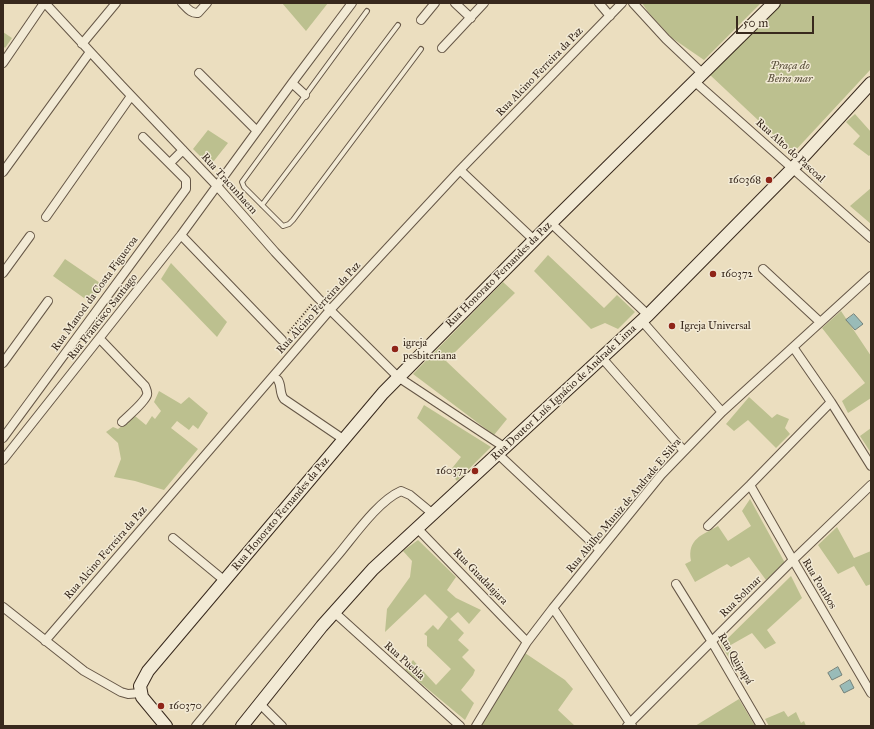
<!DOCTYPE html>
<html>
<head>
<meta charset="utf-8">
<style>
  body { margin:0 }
  #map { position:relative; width:874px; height:729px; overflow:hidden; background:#ebdebf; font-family:"IM FELL Great Primer",serif }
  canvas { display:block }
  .frame { position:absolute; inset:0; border:4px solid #38291d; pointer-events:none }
  .scale { position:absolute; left:736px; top:16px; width:78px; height:18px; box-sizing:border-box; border:2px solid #38291d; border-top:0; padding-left:5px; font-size:12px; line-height:14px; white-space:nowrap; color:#38291d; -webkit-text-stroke:3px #f2ead5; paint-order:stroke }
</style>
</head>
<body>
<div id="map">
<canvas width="874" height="729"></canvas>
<div class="frame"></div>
<div class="scale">50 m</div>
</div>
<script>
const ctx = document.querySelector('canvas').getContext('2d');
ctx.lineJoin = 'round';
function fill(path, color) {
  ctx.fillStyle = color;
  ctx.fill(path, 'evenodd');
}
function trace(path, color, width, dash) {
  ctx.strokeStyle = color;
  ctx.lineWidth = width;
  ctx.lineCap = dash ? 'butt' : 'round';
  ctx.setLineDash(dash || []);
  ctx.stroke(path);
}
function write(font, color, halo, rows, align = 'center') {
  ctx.font = font + ' "IM FELL Great Primer",serif';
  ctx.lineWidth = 3;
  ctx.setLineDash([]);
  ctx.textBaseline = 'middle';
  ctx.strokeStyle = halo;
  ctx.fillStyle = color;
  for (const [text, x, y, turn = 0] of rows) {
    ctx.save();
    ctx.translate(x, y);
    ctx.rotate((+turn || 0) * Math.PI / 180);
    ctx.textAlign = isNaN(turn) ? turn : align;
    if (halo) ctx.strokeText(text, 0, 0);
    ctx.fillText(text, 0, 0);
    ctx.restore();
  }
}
const green = new Path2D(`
  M282,3h46l-22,28z
  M642,3h119l-57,57 -32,-22 -24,-26z
  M779,3h92v66l-78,84 -84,-79z
  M3,32l9,6 -7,10 -2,-2z
  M855,114l16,18v22l-2,2 -16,-12 7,-8 -14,-14z
  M208,130l20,13 -18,23 -17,-17z
  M871,188v36l-21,-18z
  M548,255l56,53 13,-13 18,17 -17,17 -13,-6 -14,6 -57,-58z
  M65,259l38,26 -12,18 -38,-27z
  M171,263l56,59 -10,15 -56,-58z
  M503,282l12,11 -69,68 61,58 -13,16 -81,-61z
  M841,311l30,45v42l-23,15 -6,-12 23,-18 -43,-55z
  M159,391l22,13 8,-7 19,16 -10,16 -5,-4 -4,5 -12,-9 -6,7 27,21 -34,41 -29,-9 -21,-4 7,-18 -3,-16 -12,-11 7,-5 5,2 17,-13 11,9 6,-9 3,3 6,-8 -7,-9z
  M749,397l23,21 5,-4 12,5 -4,9 5,6 -14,14 -28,-28 -14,11 -8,-7z
  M424,405l67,42 -34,34 -8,-9 12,-15 -44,-39z
  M871,428v25l-11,-17z
  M750,499l35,64 -19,17 -17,-23 -18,10 -4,-3 -32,18 -10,-18 6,-3c-4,-22 11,-26 27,-35l10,15 23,-15 -9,-15z
  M837,527l17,31 17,-7v33l-5,2 -12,-20 -16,8 -20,-29z
  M418,540l38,37 -9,13 9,8 25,12 -12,14 -11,-12 -8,7 14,14 -6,7 11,10 -7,7 13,13 -2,5 -12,15 13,13 -9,17 -60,-50 8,-10 23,25 15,-16 -24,-23v-10l-3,-2 9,-9 5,5 10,-13 -23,-23 -40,38 2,-23 23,-32 2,-16 -9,-10z
  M791,576l11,22 -35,32 9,13 -11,6 -13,-16 -23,13 4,8 -4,4 -8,-13z
  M525,653l40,27 8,9 -15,21 17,16h-95z
  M739,699l16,27h-60z
  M784,711l4,6 8,-5 5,11 3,-2 2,5h-37l-4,-7z`);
const water = new Path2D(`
  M854,314l9,10 -8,6 -9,-10z
  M838,667l4,8 -10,5 -4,-7z
  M850,680l4,8 -10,5 -4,-7z`);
const path = new Path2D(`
  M288,333l24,-29`);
const lane = new Path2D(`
  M367,11l-125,171 2,5 39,39 6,-2 4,-4 128,-171
  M262,205l136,-180`);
const street = new Path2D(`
  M45,3l76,82 96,101 58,66 43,46 80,79 106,70
  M182,3c5,5 9,11 16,10l9,-10
  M455,3l16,15
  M599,3l11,13
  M633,3l33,36 36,34
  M421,20l14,-17
  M82,44l34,-41
  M442,48l42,-45
  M3,63l41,-60
  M199,73l58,58
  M694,81l177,157
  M292,83l13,12
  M170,163l13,-13
  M460,170l74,70
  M3,172l87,-120
  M46,217l85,-121
  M551,223l97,92
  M181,235l101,105
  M763,269l57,53
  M3,273l27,-37
  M642,321l80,91
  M100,339l45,47c1,3 3,6 2,9 -3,8 -18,20 -25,27
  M793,347l38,55 40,64
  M602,358l82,93
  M3,363l45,-62
  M278,380c4,6 1,13 6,19l59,40
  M3,438l183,-249v-9l-43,-43
  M498,454l102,96
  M3,460l178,-225 111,-152 60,-80
  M750,485l43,75 78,133
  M708,526l42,-41 81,-83
  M417,528l110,114
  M173,538l52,43
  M676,584l36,58 49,84
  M3,607l81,64 37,21 7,2 13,-1
  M553,608l79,118
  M334,612l126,114
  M45,641l285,-331 130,-140 162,-167
  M260,704l22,22
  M196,726c47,-58 94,-114 142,-171 16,-19 40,-54 63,-64l9,4 23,19
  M476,726l51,-84 26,-34 108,-133 61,-63 149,-136
  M627,726l166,-166 78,-75`);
const secondary = new Path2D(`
  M166,726l-24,-29 -2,-11 8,-15 235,-278 168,-170 223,-220
  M242,726l80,-100 51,-57 275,-254 145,-147 78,-85`);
const markers = [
  [769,180,4,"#8f2418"],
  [713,274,4,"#8f2418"],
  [672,326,4,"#8f2418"],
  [395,349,4,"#8f2418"],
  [475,471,4,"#8f2418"],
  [161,706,4,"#8f2418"]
];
const parkNames = [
  ["Praça do",790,66],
  ["Beira mar",790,79]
];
const streetNames = [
  ["Rua Alcino Ferreira da Paz",540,72,-46],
  ["Rua Alto do Pascoal",790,151,42],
  ["Rua Tracunhaem",229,184,48],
  ["Rua Honorato Fernandes da Paz",499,275,-45],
  ["Rua Manoel da Costa Figueroa",95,294,-54],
  ["Rua Alcino Ferreira da Paz",319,308,-48],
  ["Rua Francisco Santiago",103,317,-52],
  ["Rua Doutor Luís Ignácio de Andrade Lima",564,393,-43],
  ["Rua Abilho Muniz de Andrade E Silva",624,506,-50],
  ["Rua Honorato Fernandes da Paz",281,514,-50],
  ["Rua Alcino Ferreira da Paz",106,553,-49],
  ["Rua Guadalajara",480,577,46],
  ["Rua Pombos",819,584,59],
  ["Rua Solmar",741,597,-45],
  ["Rua Quipapá",735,659,59],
  ["Rua Puebla",404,661,42]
];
const poiNames = [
  ["160368",761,180,"right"],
  ["160372",721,274],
  ["Igreja Universal",680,326],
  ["igreja",403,343],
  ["pesbiteriana",403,356],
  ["160371",467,471,"right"],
  ["160370",169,706]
];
fill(green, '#bcc08f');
fill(water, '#99bbb8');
trace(water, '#72817a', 1);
trace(lane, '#655646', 6);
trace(street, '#655646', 10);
trace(secondary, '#38291d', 14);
trace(path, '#38291d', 2, [1, 2]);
trace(lane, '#f2ead5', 4);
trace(street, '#f2ead5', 8);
trace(secondary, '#f2ead5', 12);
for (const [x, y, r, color] of markers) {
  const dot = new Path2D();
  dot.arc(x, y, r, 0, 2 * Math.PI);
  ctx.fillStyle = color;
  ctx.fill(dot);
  trace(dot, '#f2ead5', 1.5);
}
write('italic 11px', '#594f3a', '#f2ead5', parkNames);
write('11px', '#38291d', '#f2ead5', streetNames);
write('11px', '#38291d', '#f2ead5', poiNames, 'left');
</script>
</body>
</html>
